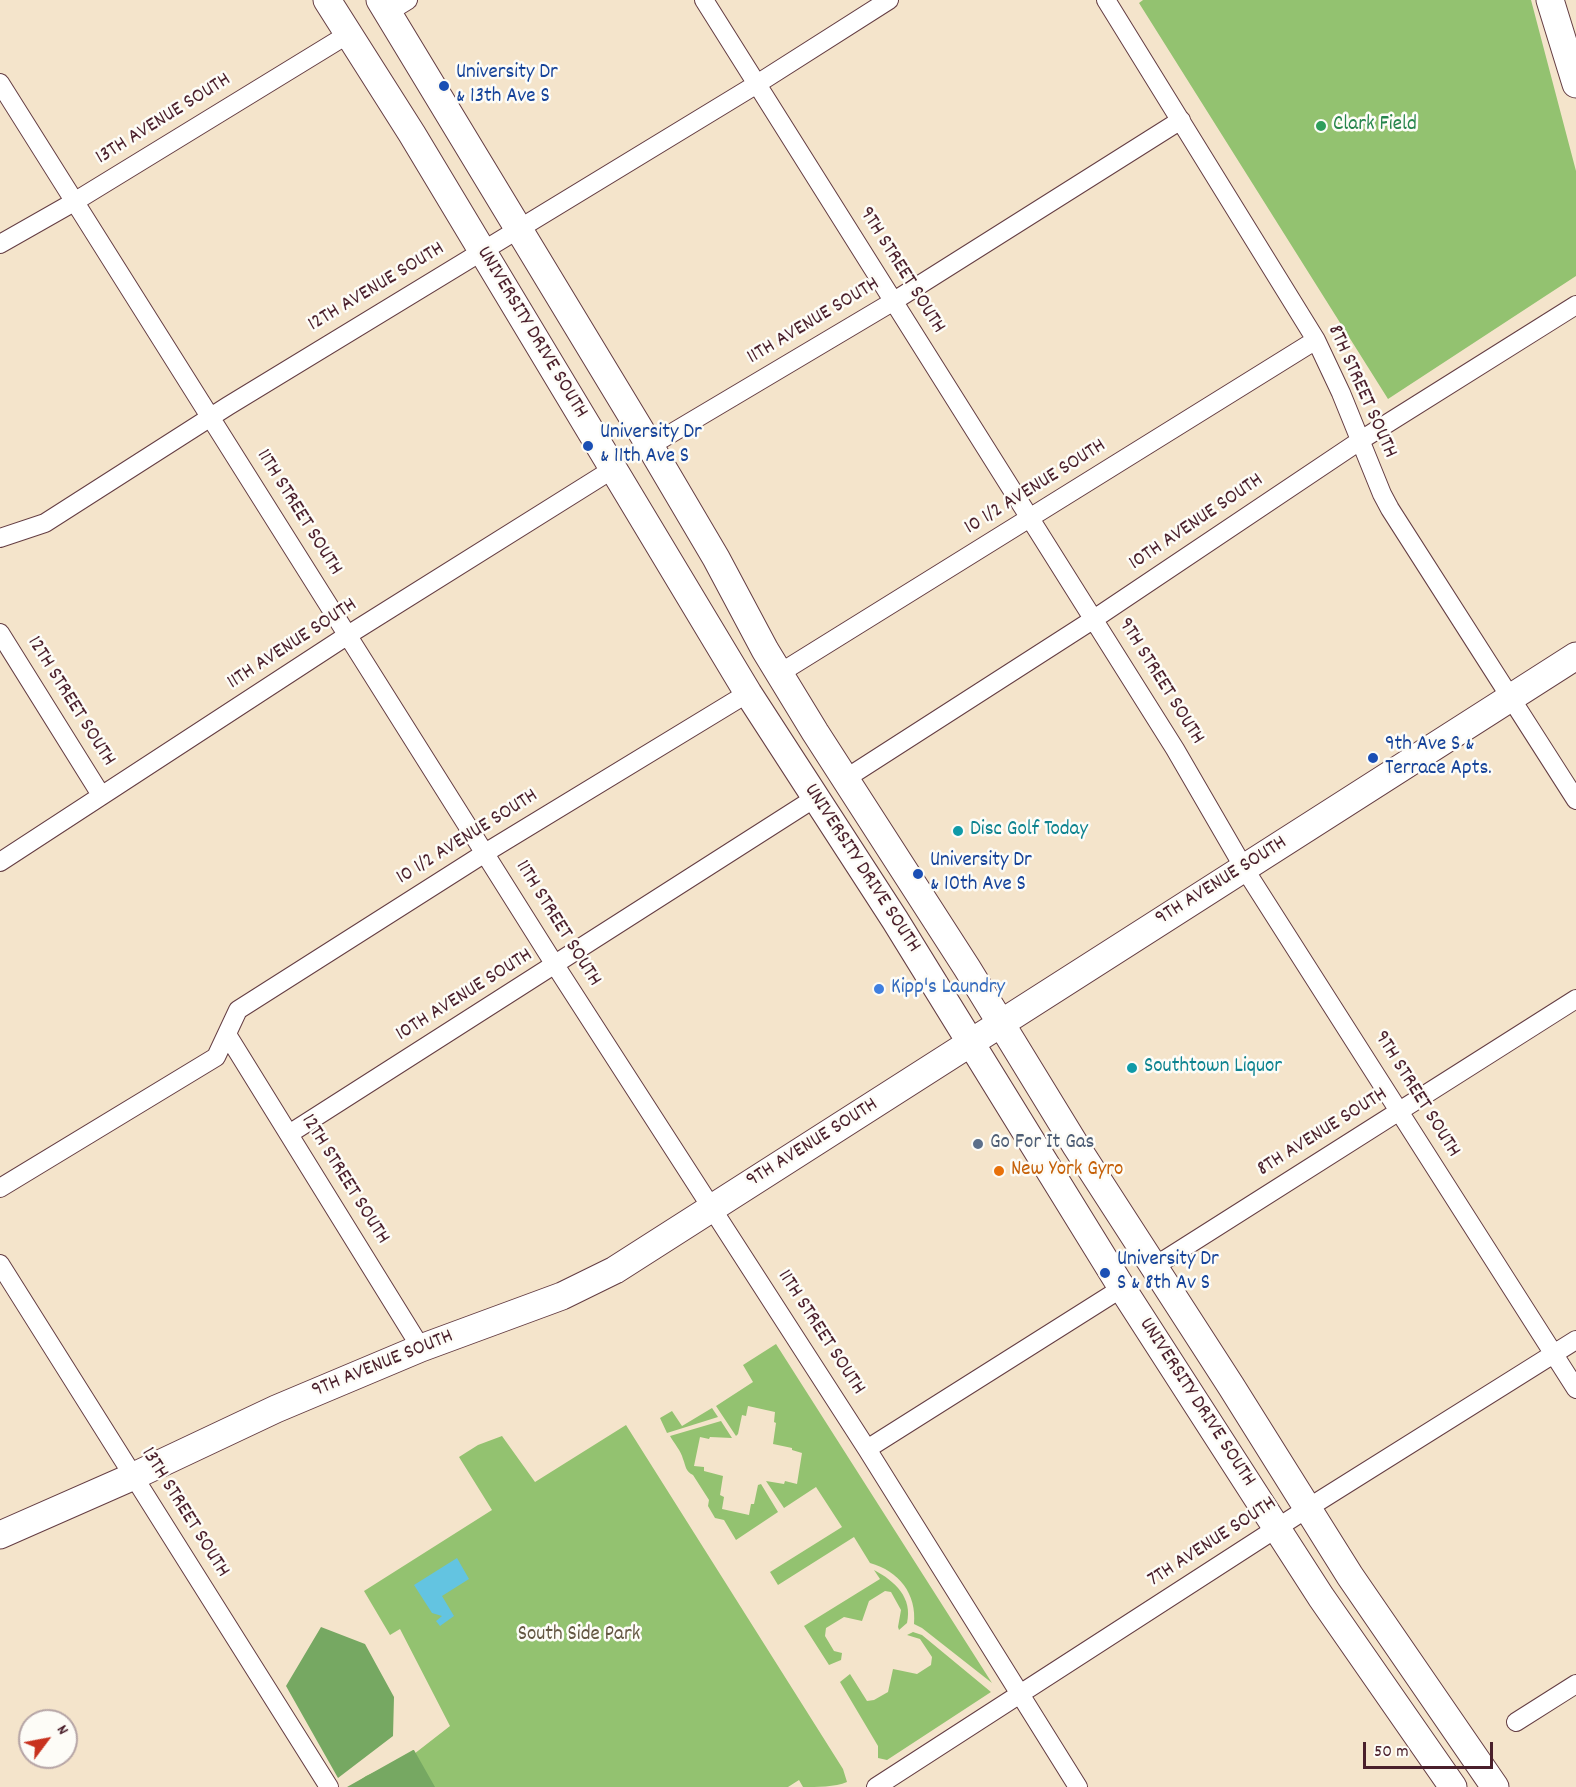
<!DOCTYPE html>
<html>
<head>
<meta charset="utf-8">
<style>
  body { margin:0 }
  #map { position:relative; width:1576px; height:1787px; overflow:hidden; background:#f4e4cb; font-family:Dekko,sans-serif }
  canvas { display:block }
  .north { position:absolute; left:18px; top:1709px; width:60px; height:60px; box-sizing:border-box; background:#fdfcf7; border:2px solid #b5a4a5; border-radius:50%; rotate:58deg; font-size:16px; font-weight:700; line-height:24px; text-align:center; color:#4a1f2b }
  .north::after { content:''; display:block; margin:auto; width:21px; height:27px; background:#c8321e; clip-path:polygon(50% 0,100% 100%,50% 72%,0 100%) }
  .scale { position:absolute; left:1363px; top:1742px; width:130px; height:27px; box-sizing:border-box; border:3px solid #4a1f2b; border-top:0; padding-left:8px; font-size:18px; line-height:21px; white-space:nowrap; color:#4a1f2b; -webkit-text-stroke:4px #fdfcf7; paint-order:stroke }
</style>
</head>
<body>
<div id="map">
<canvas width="1576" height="1787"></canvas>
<div class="north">N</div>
<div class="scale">50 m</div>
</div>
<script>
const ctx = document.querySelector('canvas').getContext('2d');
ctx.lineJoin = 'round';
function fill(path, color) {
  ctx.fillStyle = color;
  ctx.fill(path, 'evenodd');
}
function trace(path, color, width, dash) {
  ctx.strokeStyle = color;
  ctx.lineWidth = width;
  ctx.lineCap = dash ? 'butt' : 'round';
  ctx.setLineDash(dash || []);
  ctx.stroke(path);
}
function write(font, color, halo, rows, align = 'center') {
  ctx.font = font + ' Dekko,sans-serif';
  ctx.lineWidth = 5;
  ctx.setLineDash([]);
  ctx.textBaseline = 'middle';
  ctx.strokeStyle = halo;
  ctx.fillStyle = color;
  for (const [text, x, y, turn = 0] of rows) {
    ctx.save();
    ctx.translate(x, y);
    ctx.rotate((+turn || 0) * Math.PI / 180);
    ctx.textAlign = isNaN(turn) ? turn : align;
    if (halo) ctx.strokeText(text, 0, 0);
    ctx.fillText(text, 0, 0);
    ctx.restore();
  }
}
const green = new Path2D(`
  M1143,0h388l45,171v105l-188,123 -249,-396z
  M776,1344l216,339 -70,-55 -8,-4c3,-30 -15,-53 -44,-61l-16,-26 -76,48 -8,-13 72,-45 -26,-40 -32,21 -18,-27 18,3 1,-3 12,3 5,-31 -10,-3v-2l-19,-4 3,-21 -2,-1 1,-10 -27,-6 -2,10 -4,-1 -4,19 -2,2 -20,-30 37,-24 -10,-17z
  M712,1408l6,9 -51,16 -7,-15 12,-7 10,15z
  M721,1421l11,17 -22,-1 -1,2 -9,-2 -6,29 10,1v4l19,5 -3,19 4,2 -2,12 27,6 2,-11h3l4,-19 3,-1 17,28 -42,28 -12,-20 -9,-2 -7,-12 1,-6 -16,-25c-8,-4 -7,-9 -10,-16 -2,-8 -9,-16 -13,-23z
  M626,1425l217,344 4,13c-12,5 -30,5 -44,5l-4,-7 -11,7h-430l-2,-4 10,-7 48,-22 36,-28 -50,-97 -10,6 -26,-44 128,-81 -33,-53 19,-12 24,-9 33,46z
  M874,1570c21,11 39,28 33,53l-8,7 -1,-3 3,-17 -10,-18 -6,-1 -16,10 -7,20 -18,-4 -18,11 -1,8 9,15 8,2 -1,7 -12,5 -25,-39 76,-47z
  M913,1632l9,3 69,57 -104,68 -9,-2v-12l-38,-64 10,-8 17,27 7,-1 14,-8 5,-23 24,5 14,-9 1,-8 -12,-18 -13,-4z`);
const forest = new Path2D(`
  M321,1627l44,17 29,53 -1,39 -55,42 -52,-92z
  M414,1750l21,37h-88l66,-37z`);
const water = new Path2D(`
  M457,1558l12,21 -27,17 12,20 -14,10 -4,-5 6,-5 -10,-3 -18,-28z`);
const street = new Path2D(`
  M704,0l471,749 69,119 332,521
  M1106,0l210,340 25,53 41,101 8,15 186,291
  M387,13l21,-13
  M0,83l555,882 312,484 211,338
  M0,244l74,-42 276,-169
  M650,446l244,-145 287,-181
  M0,538l45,-15 183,-117 529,-322 132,-84
  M0,633l101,162
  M780,673l536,-333
  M845,779l249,-160 267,-179 215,-135
  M0,862l348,-227 265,-166
  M228,1036l193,312
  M289,1134l526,-336
  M0,1188l216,-131 22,-47 247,-157 263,-160
  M0,1264l329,523
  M1155,1266l421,-267
  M867,1449l255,-161
  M1516,1722l60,-38
  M876,1787l432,-279 268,-168`);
const secondary = new Path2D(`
  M327,0l85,134 336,559 147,227 227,368 199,309 132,190
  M380,0l270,446 66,112 49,92 50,82 152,236 109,178 155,240 119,190 145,211
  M1550,0l26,84
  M0,1535l134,-59 142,-67 145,-61 141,-52 53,-26c321,-203 640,-410 961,-614`);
const markers = [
  [444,86,6,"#1a4fb4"],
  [1321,126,6,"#2e9e5b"],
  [588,446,6,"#1a4fb4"],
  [1373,758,6,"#1a4fb4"],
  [958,831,6,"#0f9aa8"],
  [918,874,6,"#1a4fb4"],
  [879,989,6,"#3f7fe0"],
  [1132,1068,6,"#0f9aa8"],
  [978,1144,6,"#5c6f8a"],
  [999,1171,6,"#e8710a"],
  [1105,1273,6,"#1a4fb4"]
];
const transitNames = [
  ["University Dr",456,74],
  ["& 13th Ave S",456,98],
  ["University Dr",600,434],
  ["& 11th Ave S",600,458],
  ["9th Ave S &",1385,746],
  ["Terrace Apts.",1385,770],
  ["University Dr",930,862],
  ["& 10th Ave S",930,886],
  ["University Dr",1117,1261],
  ["S & 8th Av S",1117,1285]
];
const streetNames = [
  ["13TH AVENUE SOUTH",164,120,-32],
  ["9TH STREET SOUTH",901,271,58],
  ["12TH AVENUE SOUTH",377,288,-31],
  ["11TH AVENUE SOUTH",814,322,-31],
  ["UNIVERSITY DRIVE SOUTH",531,333,59],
  ["8TH STREET SOUTH",1361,392,66],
  ["10 1/2 AVENUE SOUTH",1036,488,-32],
  ["11TH STREET SOUTH",298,513,58],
  ["10TH AVENUE SOUTH",1197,523,-34],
  ["11TH AVENUE SOUTH",293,645,-33],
  ["9TH STREET SOUTH",1160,682,58],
  ["12TH STREET SOUTH",70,702,58],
  ["10 1/2 AVENUE SOUTH",468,838,-32],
  ["UNIVERSITY DRIVE SOUTH",861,869,57],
  ["9TH AVENUE SOUTH",1222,882,-32],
  ["11TH STREET SOUTH",557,924,58],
  ["10TH AVENUE SOUTH",465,996,-32],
  ["9TH STREET SOUTH",1416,1095,58],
  ["8TH AVENUE SOUTH",1323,1133,-32],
  ["9TH AVENUE SOUTH",813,1144,-32],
  ["12TH STREET SOUTH",344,1180,58],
  ["11TH STREET SOUTH",820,1333,57],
  ["9TH AVENUE SOUTH",383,1365,-22],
  ["UNIVERSITY DRIVE SOUTH",1196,1403,57],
  ["13TH STREET SOUTH",184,1513,58],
  ["7TH AVENUE SOUTH",1213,1543,-33]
];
const leisureNames = [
  ["Clark Field",1333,126]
];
const cultureNames = [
  ["Disc Golf Today",970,831],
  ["Southtown Liquor",1144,1068]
];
const shopNames = [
  ["Kipp's Laundry",891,989]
];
const serviceNames = [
  ["Go For It Gas",990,1144]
];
const foodNames = [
  ["New York Gyro",1011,1171]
];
const parkNames = [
  ["South Side Park",579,1636]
];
fill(green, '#93c270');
fill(forest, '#76a862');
fill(water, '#63c4e1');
trace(street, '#643d43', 20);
trace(secondary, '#643d43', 29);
trace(street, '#fff', 18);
trace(secondary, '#fff', 27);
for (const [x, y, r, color] of markers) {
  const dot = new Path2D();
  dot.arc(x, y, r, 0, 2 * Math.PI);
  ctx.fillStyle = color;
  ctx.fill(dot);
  trace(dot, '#fdfcf7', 2);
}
write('21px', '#164399', '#fdfcf7', transitNames, 'left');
write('21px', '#4a1f2b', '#fdfcf7', streetNames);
write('21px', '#27864d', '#fdfcf7', leisureNames, 'left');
write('21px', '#0d838f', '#fdfcf7', cultureNames, 'left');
write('21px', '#366cbe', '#fdfcf7', shopNames, 'left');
write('21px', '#4e5e75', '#fdfcf7', serviceNames, 'left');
write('21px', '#c56008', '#fdfcf7', foodNames, 'left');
write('21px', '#645843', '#fdfcf7', parkNames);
</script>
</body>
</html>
